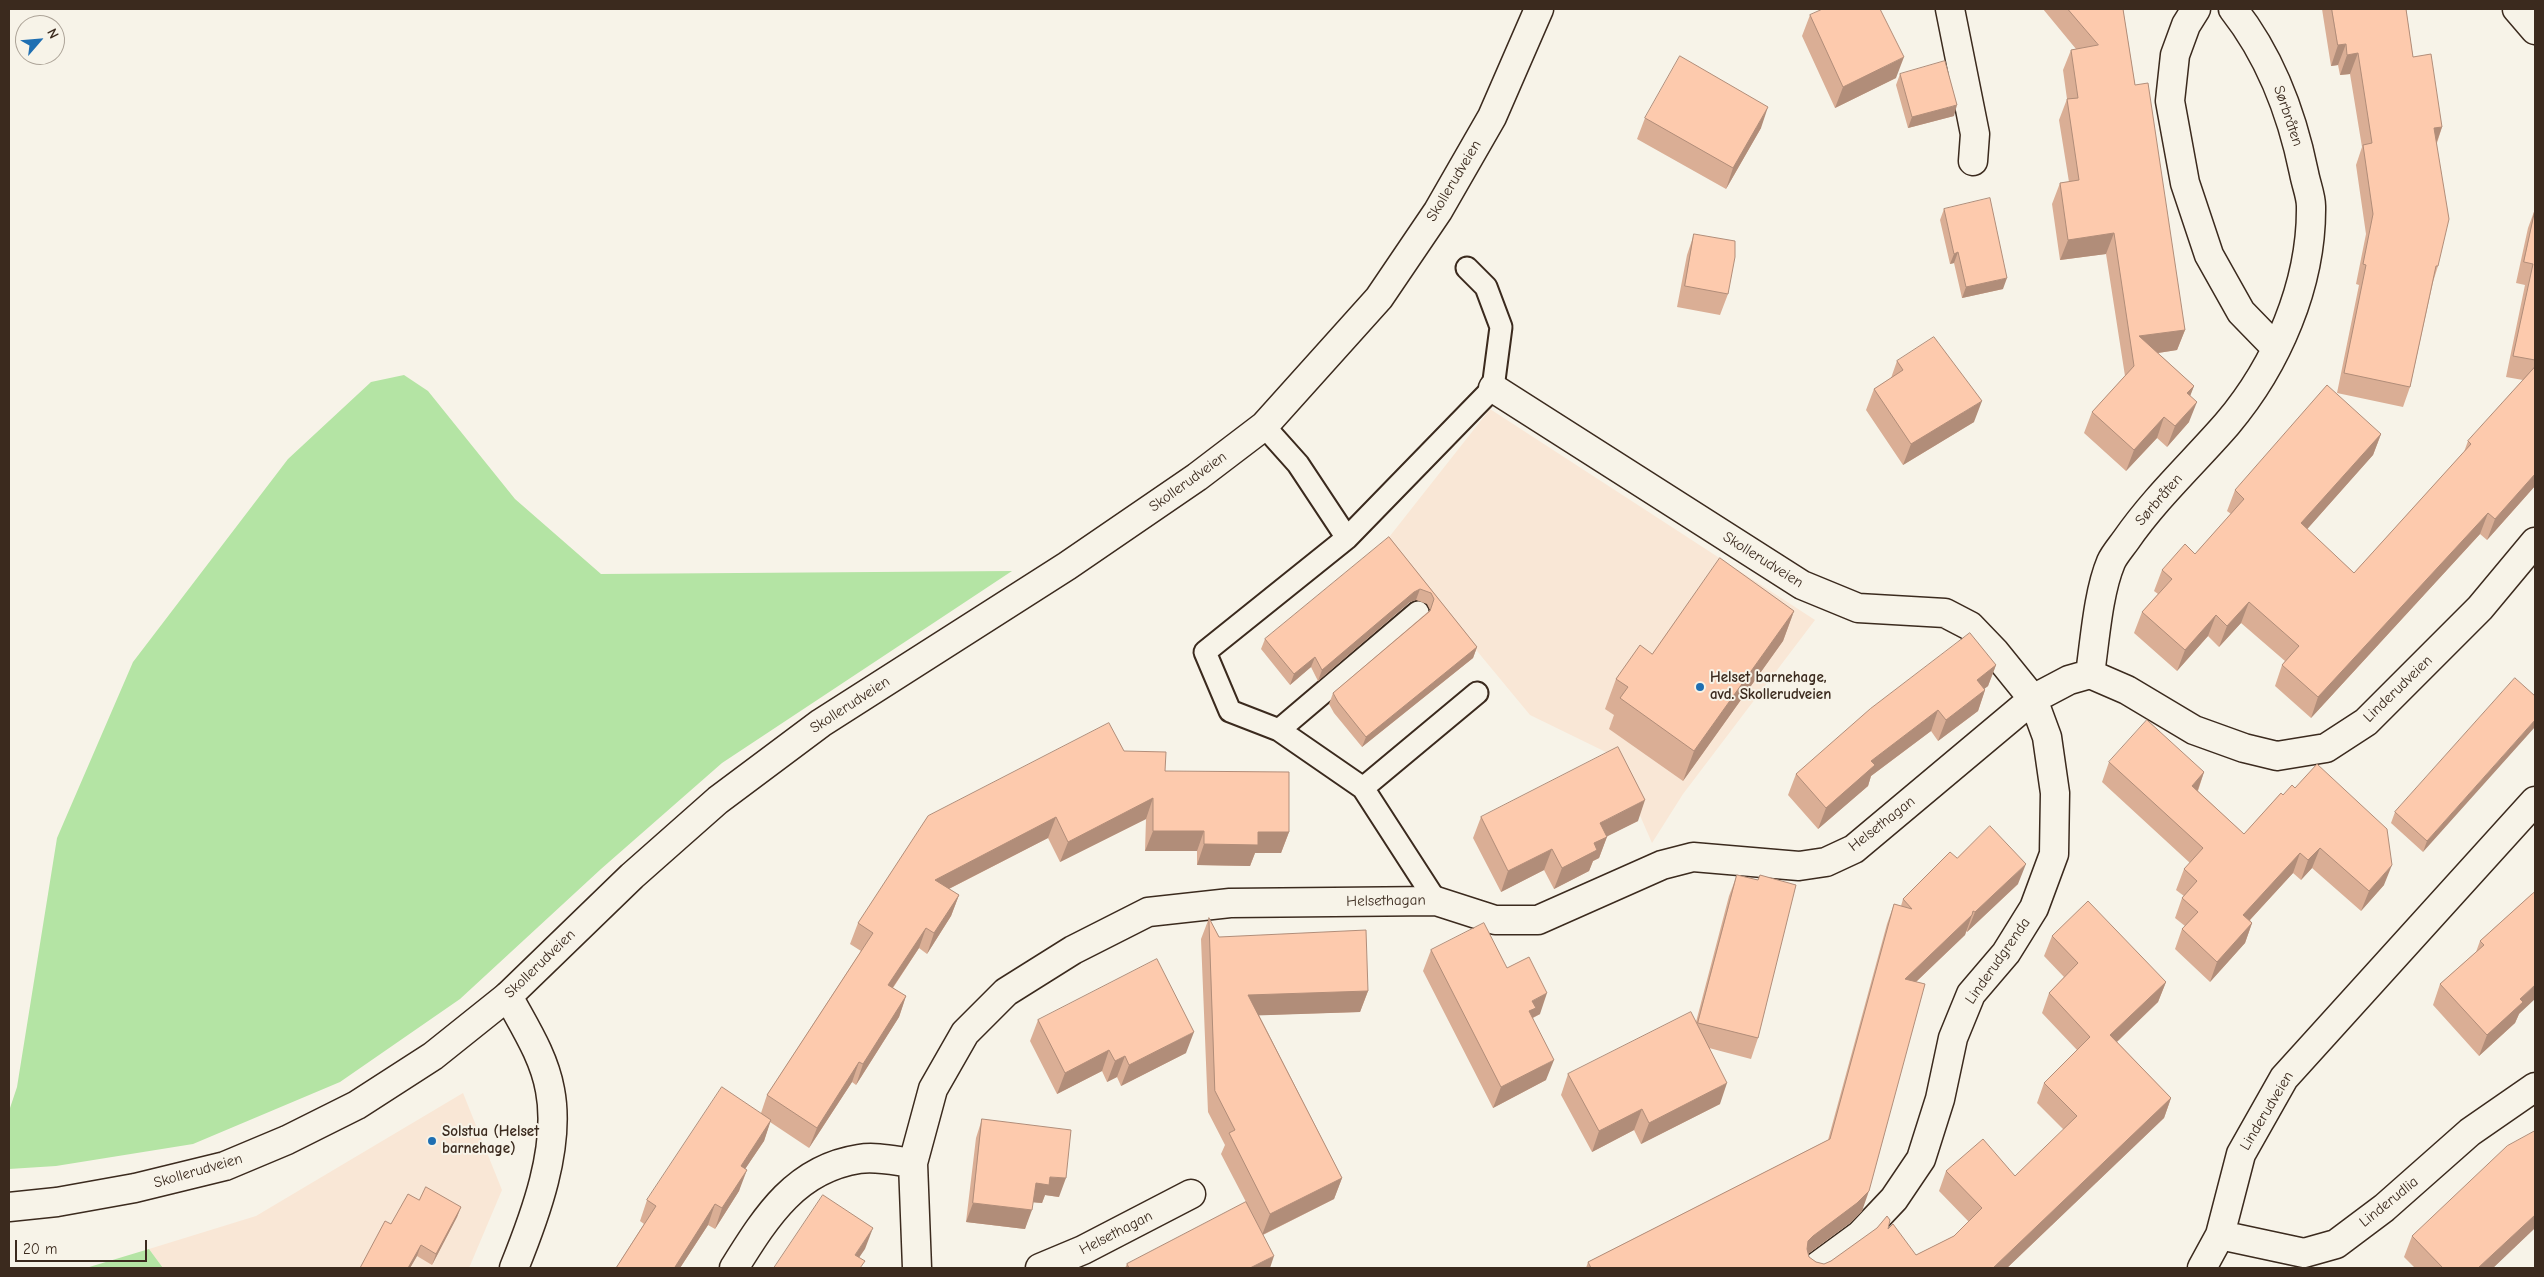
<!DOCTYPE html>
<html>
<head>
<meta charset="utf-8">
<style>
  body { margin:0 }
  #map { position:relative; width:2544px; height:1277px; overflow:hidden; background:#f7f3e8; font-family:"Comic Neue",sans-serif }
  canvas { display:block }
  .frame { position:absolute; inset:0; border:10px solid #3b2a1e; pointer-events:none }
  .north { position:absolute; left:15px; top:15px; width:50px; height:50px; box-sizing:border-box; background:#f7f3e8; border:1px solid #aca397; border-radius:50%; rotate:63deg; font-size:14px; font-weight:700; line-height:20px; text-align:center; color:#3b2a1e }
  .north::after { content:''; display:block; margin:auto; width:18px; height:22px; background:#1f6fb2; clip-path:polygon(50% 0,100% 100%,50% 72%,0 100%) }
  .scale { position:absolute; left:15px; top:1240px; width:132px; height:22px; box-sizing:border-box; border:2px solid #3b2a1e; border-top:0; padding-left:6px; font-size:15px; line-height:18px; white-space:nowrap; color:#3b2a1e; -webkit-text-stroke:4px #f7f3e8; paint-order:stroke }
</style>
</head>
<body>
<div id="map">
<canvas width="2544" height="1277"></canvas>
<div class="frame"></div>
<div class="north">N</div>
<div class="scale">20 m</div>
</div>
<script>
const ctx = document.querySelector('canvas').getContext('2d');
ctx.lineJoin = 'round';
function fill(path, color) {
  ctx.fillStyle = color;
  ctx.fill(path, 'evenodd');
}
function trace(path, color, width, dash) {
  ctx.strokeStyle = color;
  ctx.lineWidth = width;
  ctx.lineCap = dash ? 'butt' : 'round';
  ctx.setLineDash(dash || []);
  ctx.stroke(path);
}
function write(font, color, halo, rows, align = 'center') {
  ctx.font = font + ' "Comic Neue",sans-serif';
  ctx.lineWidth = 4;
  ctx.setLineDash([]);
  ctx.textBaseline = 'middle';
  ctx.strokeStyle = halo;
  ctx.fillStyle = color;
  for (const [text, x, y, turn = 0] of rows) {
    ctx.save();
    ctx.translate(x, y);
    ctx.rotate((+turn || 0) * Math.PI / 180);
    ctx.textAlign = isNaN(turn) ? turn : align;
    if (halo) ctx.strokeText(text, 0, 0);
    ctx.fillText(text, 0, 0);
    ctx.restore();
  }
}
const built = new Path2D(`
  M1490,409l325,211 -132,174 -31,49 -38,-87 -84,-41 -144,-174z
  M463,1093l39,97 -33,78h-306l-14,-19 107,-33z`);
const green = new Path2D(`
  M404,375l24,16 87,108 86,75 411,-3 -290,192 -121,106 -141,130 -120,83 -147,62 -137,22 -47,3v-58l8,-24 40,-249 76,-176 155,-203 83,-77z
  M149,1249l14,19h-77z`);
const service = new Path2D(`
  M1264,426l34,38 49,74
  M1418,612l-139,118 -49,-19 -25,-59 142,-114 146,-150 8,-61 -15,-40 -19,-19
  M1279,730l84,58 114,-95
  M1363,788l73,113`);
const minor = new Path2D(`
  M1950,9l25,125 -2,27
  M2196,9l-10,16 -11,30 -5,46 15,82 24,72 32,57 35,36
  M2517,9l18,21
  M1493,388l309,197 56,23 87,5 25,13 25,26 38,47 14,38 8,56 -1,61 -20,54 -28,45 -35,41 -18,44 -13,61 -19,60 -27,40 -34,36 -45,33
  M2090,674c5,-34 8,-81 21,-112 3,-7 10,-15 15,-22 29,-42 68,-78 101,-116 50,-59 85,-140 84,-218 0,-10 -5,-22 -7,-33 -12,-59 -34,-117 -71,-164
  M508,996c16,30 36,60 42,94 11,57 -15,126 -36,178
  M2220,1235l84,18 32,-9 48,-36 86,-76 65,-45
  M734,1268c32,-51 61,-99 125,-109 17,-3 37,2 54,4
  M917,1268l-4,-105 20,-74 32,-56 41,-41 67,-42 75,-38 82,-9 206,-2 59,19h43l124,-55 31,-8 106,9 27,-4 28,-13 179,-150 36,-19 21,-6 37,16 67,40 50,18 33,8 49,-8 40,-26 114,-114 55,-66
  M1040,1268l43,-18 108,-56
  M2202,1268l18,-33 21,-81 43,-76 251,-277`);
const tertiary = new Path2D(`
  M9,1207l48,-5 78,-14 90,-22 62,-26 70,-35 76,-49 75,-60 124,-120 86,-76 103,-77 246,-157 130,-89 67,-51 115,-128 59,-87 54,-94 47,-108`);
const wall = new Path2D(`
  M2043,9h80l12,76 50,245 -8,20 -19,3 36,33 -4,9 -1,27 -22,25 -10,-9 -31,33 -42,-38 8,-21 33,-36 -19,-122 -46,6 -8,-56 8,-21 9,-1 -10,-62 8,-21 -4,-29 8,-20 5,-1z
  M2322,9h84l7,48 29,70 -5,16 1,123 -5,16 -23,105 -7,20 -66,-14 22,-108 -3,-1 10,-50 -10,-69 6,-18 -12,-73 -10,1 -2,-10 -7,1z
  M1810,15l86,63 -61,30 -33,-72z
  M1900,74l54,42 -46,12 -12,-43z
  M1645,118l116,10 -35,61 -89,-50z
  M1944,209l59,80 -41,9 -8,-35 -4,1 -10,-44z
  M2535,209v277l-48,54 -7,-6 -169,184 -36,-32 7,-21 3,-4 -44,-38 -22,24 -11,-11 -31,35 -43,-38 8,-21 16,-18 -4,-3 8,-21 33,-16 36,-40 -4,-3 8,-21 146,-56 -8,21 -66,74 47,44 110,-121 4,-11 55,-61 -17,-3 19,-92 -9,-2 12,-55z
  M1694,234l34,60 -8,21 -43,-8 10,-52z
  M1897,361l77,61 -71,43 -37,-55 8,-21 17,-11z
  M1389,537l88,110 -4,11 -111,89 -28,-34 -5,-9 4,-11 97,-83 -3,-6 -11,-4 -6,2 -92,79 -7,-14 -21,18 -29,-36 4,-10z
  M1794,611l-11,30 -100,140 -74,-52 5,-14 -9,-6 11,-30 36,-25z
  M1996,665l-8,21 -4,3 1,1 -7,21 -40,30 -7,-10 -60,45 -3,10 -50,43 -30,-34 8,-21z
  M2515,678l-92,174 -32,-29 4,-11z
  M1124,751l165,81 -8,21h-26l-5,13 -53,-1v-14h-52l1,-32 -86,43 -12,-24 -99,51 10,6 -8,21 -24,38 -8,-6 -26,40 13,8 -7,21 -43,68 -4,-3 -43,66 -39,-26 -6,19 -19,28 -6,22 -24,38 -7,-4 -28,43h-64l28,-44 -4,-3 7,-21 114,-87 6,-18 94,-144 -11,-7 8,-21z
  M2109,762l95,10 -6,19 46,43 37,-41 103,92 -23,26 -49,-43 -11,12 -8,-7 -43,47 2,3 -7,20 -35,39 -35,-33 7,-20 3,-3 -10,-8 7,-20 2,-2 -8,-6 8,-21 6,-6 -88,-81z
  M1481,817l157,4 -31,15 -8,22 -6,3 -4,10 -35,18 -10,-19 -43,22 -28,-54z
  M1957,858l61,26 -51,48 -1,-1 -1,4 -49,47 -54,229 -12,12 -42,31 1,3 7,5 8,2 7,-3 57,-32 28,26 38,-19 15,-14 -30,-31 7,-20 69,5 49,-46 -27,-27 7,-20 33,-33 -35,-37 7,-20 15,-16 -20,-21 8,-20 114,46 -8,20 -41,40 54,56 -7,20 -157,150h-421l2,-6 240,-122 59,-216 7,-20 7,2 2,-7z
  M1737,875l21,5 2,-5 -2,163 -7,21 -42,-11 11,56 -79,40 -7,-14 -42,22 -31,-57 7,-21 128,-52 33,-126z
  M2532,894l-13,120 -4,9 -36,33 -46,-51 7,-21 36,-32 4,-11z
  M1209,918l10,19 149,54 -8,21 -101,3 83,163 -8,21 -71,36 7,33h-145l2,-4 119,-62 -25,-48 4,-9 -17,-33 -7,-173z
  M1431,950l76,18 33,46 -7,4 13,62 -53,28 -70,-137z
  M1038,1020l148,33 -65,33 -4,-9 -10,5 -5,-11 -45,23 -27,-53z
  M982,1119l77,78 -14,-2 -3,8 -9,-1 -8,27 -59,-7 10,-84z
  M2535,1131v97l-42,40h-78l-11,-11 8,-21z
  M419,1200l42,7 -4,10 -25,48 -15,-9 -7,12h-50z`);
const shadedWall = new Path2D(`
  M2346,44l-8,21 -7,1 7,-21z
  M2358,53l-8,21 -10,1 7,-20z
  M1904,57l-8,21 -61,30 8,-21z
  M1957,105l-3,11 -46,12 4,-11z
  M1768,107l-7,21 -35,61 7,-21z
  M2442,127l-7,20 -1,-19z
  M2114,233l-8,21 -46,6 8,-20z
  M1958,252l-4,11 -4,1 4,-10z
  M2007,278l-4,11 -41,9 4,-11z
  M2185,330l-8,20 -45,7 7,-21z
  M2194,386l-8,21 1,-14z
  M1982,401l-8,21 -71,43 8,-21z
  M2197,402l-8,20 -22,25 8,-21z
  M2164,417l-7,21 -31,33 8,-21z
  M2381,434l-8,21 -79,89 7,-21z
  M2535,474v12l-48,54 8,-21z
  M2488,513l-8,21 -169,184 7,-21z
  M1420,589l-4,11 -6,2 -92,79 4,-11 92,-78z
  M2249,602l-8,21 -22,24 8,-21z
  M1794,611l-11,30 -100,140 11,-30z
  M2216,615l-8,21 -31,35 8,-21z
  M1477,647l-4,11 -111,89 4,-10z
  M1315,657l-4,10 -21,18 4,-11z
  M1996,665l-8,21 -19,15 8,-21z
  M1985,690l-7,21 -40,30 8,-21z
  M1938,710l-7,21 -60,45 -3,10 -50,43 8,-21 45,-47z
  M2535,720v7l-112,125 4,-11z
  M2204,772l-7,20 -5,-6z
  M1153,798l-7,21 -86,43 8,-20z
  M1645,800l-7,21 -46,23 8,-21z
  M1056,817l-8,21 -121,62 8,-20z
  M1153,831h51l-7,20h-52z
  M1258,832h31l-8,21h-26l-5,13 -53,-1 7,-21z
  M1607,837l-8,21 -6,3 -4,10 -35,18 8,-21 32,-25z
  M2320,848l-8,20 -11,12 7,-20z
  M1552,849l-8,21 -43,22 7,-21z
  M2300,853l-7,20 -57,62 7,-20z
  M2026,864l-8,20 -51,48 8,-20z
  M2392,865l-8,20 -23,26 8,-20z
  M959,895l-8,21 -24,38 7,-21z
  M1972,915l-7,20 -67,64 7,-20z
  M2252,923l-7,20 -35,39 7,-20z
  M926,928l-7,20 -38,57 7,-20z
  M2166,982l-8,20 -55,53 7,-20z
  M2535,985v14l-16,15 -4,9 -36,33 8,-21 33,-36z
  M1368,991l-8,21 -119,4 7,-21z
  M1547,993l-7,21 -8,4 -10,14 10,-31z
  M906,996l-7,21 -43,68 7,-21z
  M1194,1032l-8,21 -65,33 8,-21z
  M1109,1050l-7,21 -45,23 8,-21z
  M1125,1056l-8,21 -10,5 8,-21z
  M1554,1060l-8,20 -53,28 8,-21z
  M859,1062l-7,20 -43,66 8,-20z
  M1727,1083l-7,21 -79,40 8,-21z
  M2171,1098l-7,20 -157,150h-14z
  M1642,1109l-8,21 -42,22 7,-21z
  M771,1120l-7,21 -31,46 8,-21z
  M747,1170l-8,21 -24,38 7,-21z
  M1050,1177l16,1 -7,19 -14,-2 -3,8 -13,-1 7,-19z
  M1342,1178l-8,21 -72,36 8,-21z
  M1869,1191l-7,20 -12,12 -45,33 3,-15 5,-5z
  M973,1203l59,7 -7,19 -59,-7z
  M715,1204l-7,21 -28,43h-6z
  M461,1207l-4,10 -25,48 4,-11z
  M2535,1215v13l-42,40h-15z
  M873,1228l-8,21 -13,19 3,-13z
  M421,1245l-4,11 -7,12h-2z
  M1274,1256l-4,12h-20z`);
const building = new Path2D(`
  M1823,9h57l24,48 -61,30 -33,-72z
  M2068,9h55l12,76 13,-2 37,247 -46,6 55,50 -7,7 10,9 -22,24 -11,-9 -30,33 -42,-38 42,-46 -20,-133 -46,7 -8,-57 19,-3 -12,-81 11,-1 -7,-48 27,-5z
  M2332,9h74l7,48 18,-3 11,73 -8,1 15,91 -11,47h-2l-26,121 -66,-14 22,-108 -3,-1 10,-50 -10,-69 9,-2 -14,-90 -11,2 -1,-11 -8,1z
  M1680,56l88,51 -35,61 -88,-50z
  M1945,61l12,44 -45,12 -12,-43z
  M1990,198l17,80 -41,9 -8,-35 -4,2 -10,-45z
  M2535,210v150l-22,-4 20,-92 -9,-2z
  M1694,234l41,7v16l-7,37 -43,-8z
  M1934,337l48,64 -71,43 -37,-55 29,-19 -6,-9z
  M2535,367v107l-40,45 -7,-6 -170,184 -36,-32 17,-19 -50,-44 -22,24 -11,-11 -31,35 -43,-38 30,-33 -10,-9 23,-26 10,10 49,-55 -9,-9 92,-105 54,49 -80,89 53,50 117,-129 -3,-3z
  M1389,537l88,110 -111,90 -28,-35 -5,-9 97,-82 4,-12 -3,-6 -11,-4 -6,3 -92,78 -7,-13 -21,17 -29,-35z
  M1720,558l74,53 -100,140 -74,-53 8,-11 -12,-8 24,-34 12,9z
  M1970,633l26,32 -19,15 8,10 -39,30 -8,-10 -67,51 4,4 -49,43 -30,-34 74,-65z
  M2515,678l20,18v24l-108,121 -32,-29z
  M2147,720l57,52 -12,14 52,48 37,-41 2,2 9,-10 3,3 22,-24 70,65 5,36 -23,26 -49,-43 -12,12 -8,-7 -57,62 9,8 -35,39 -35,-33 16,-17 -16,-14 15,-17 -13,-12 19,-21 -94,-86z
  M1109,723l15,28 42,1 -1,19 124,1v60h-31v13l-54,-1v-13h-51v-33l-85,44 -12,-25 -121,63 24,15 -25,38 -8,-5 -38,57 18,11 -43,68 -4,-2 -42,66 -50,-33 106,-162 -15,-10 70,-107z
  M1618,747l27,53 -45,23 7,14 -13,6 3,7 -35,18 -10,-19 -44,22 -27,-54z
  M1990,826l36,38 -51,48 -2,-1 -1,4 -67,64 20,5 -56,207 -12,12 -44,33 -5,5 -1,8 2,8 7,5 8,2 7,-3 46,-33 10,-12 3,4 -2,9 5,-5 23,31 38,-19 28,-28 -36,-37 37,-32 32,37 62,-60 -33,-33 46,-46 -41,-44 29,-30 -26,-27 36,-35 78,81 -56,53 61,63 -178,170h-402l-3,-6 242,-123 64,-235 18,5 -9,-10 47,-47 7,6z
  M1737,875l21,5 2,-5 36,10 -38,153 -60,-15z
  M2535,892v93l-15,14 3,3 -36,33 -47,-51 44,-39 -4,-4 52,-47z
  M1209,918l10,19 147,-7 2,61 -120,4 94,183 -72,36 -41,-81 6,-3 -20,-39z
  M1484,923l23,45 22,-11 18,36 -15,8 4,7 -7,3 25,49 -53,27 -70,-137z
  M1157,959l37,73 -65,33 -4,-9 -10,5 -6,-11 -44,23 -27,-53z
  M1691,1012l36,71 -78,40 -7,-14 -43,22 -31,-57z
  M722,1087l49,33 -30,46 6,4 -25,38 -7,-4 -40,63 2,1h-61l40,-62 -9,-6z
  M982,1119l89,11 -5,48 -16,-1 -1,8 -13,-2 -4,27 -59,-7z
  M2535,1131v84l-57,53h-35l-31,-32 95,-90z
  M426,1187l35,20 -25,47 -15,-9 -13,23h-48l25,-47 6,3 17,-30 11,6z
  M823,1195l50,33 -18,27 10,6 -5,7h-86z
  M1246,1202l28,54 -24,12h-121l-2,-4z`);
const markers = [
  [1700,687,5,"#1f6fb2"],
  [432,1141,5,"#1f6fb2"]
];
const streetNames = [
  ["Sørbråten",2288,116,71],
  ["Skollerudveien",1454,181,-59],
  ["Skollerudveien",1188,482,-36],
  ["Sørbråten",2159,500,-49],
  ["Skollerudveien",1763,560,32],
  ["Linderudveien",2398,689,-44],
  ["Skollerudveien",850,705,-33],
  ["Helsethagan",1882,824,-38],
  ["Helsethagan",1386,901,-1],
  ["Linderudgrenda",1998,961,-55],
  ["Skollerudveien",540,964,-44],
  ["Linderudveien",2267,1111,-59],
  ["Skollerudveien",198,1171,-16],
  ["Linderudlia",2389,1202,-39],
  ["Helsethagan",1116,1233,-27]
];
const poiNames = [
  ["Helset barnehage,",1710,678],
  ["avd. Skollerudveien",1710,695],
  ["Solstua (Helset",442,1132],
  ["barnehage)",442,1149]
];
fill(built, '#f9e7d6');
fill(green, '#b4e4a4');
trace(service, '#3b2a1e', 25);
trace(minor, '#3b2a1e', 31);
trace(tertiary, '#3b2a1e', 31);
trace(service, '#f7f3e8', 21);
trace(minor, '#f7f3e8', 28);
trace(tertiary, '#f7f3e8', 28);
fill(wall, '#daae95');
fill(shadedWall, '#b18d79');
fill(building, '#fdcaad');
trace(building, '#b18d79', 1);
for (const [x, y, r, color] of markers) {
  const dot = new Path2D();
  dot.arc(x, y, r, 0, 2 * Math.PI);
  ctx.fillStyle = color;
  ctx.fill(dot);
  trace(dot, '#f7f3e8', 2);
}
write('15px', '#3b2a1e', '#f7f3e8', streetNames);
write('bold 15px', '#3b2a1e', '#f7f3e8', poiNames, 'left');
</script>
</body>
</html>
